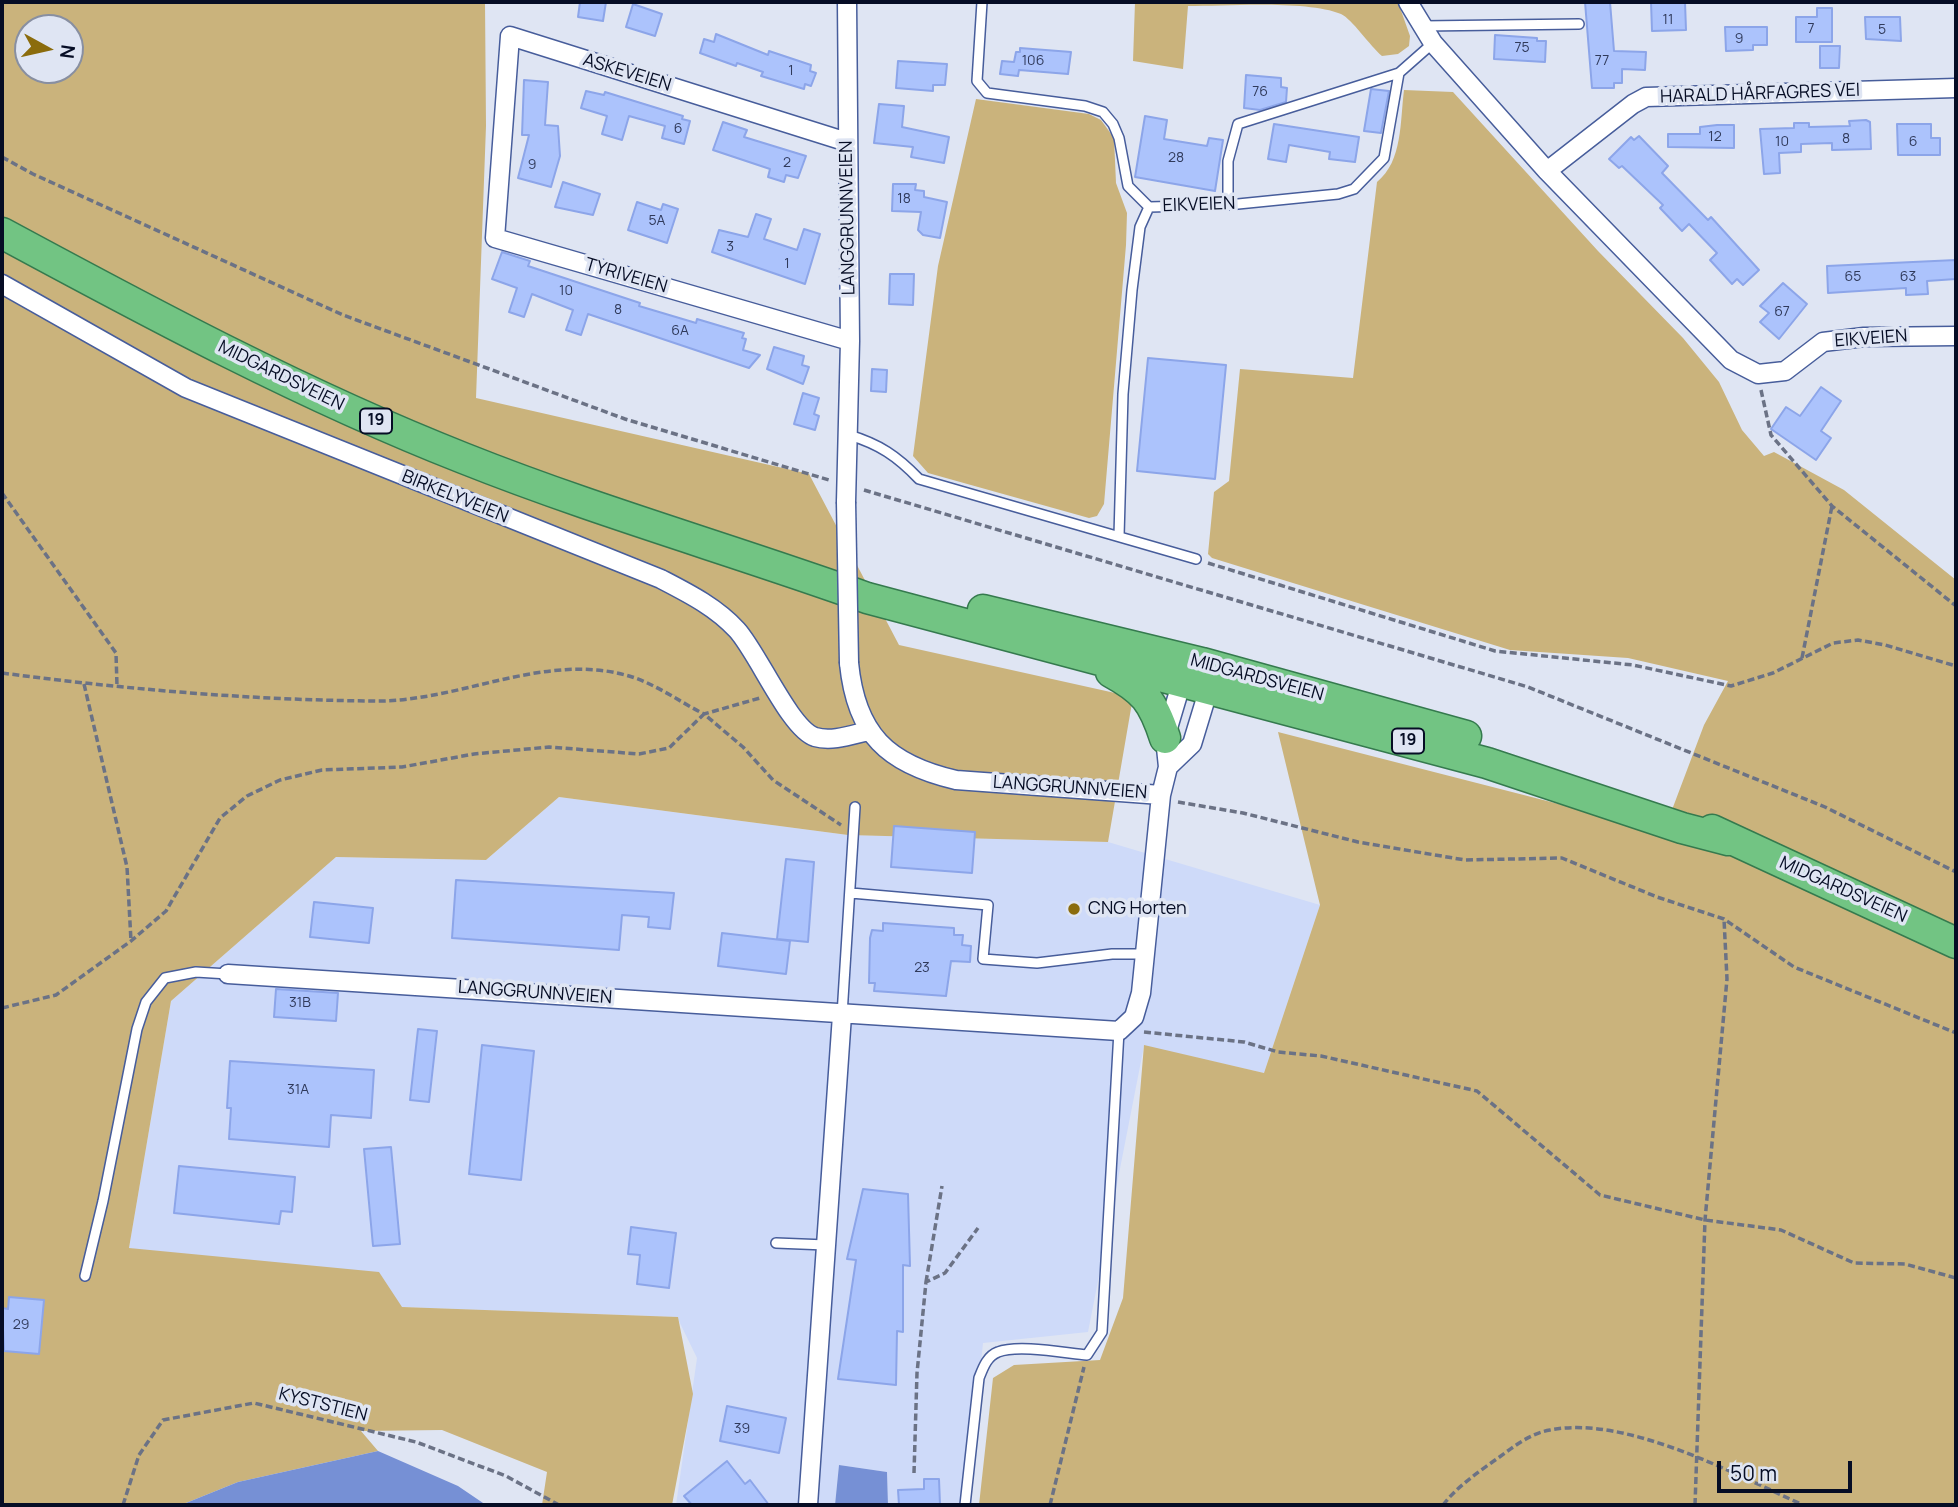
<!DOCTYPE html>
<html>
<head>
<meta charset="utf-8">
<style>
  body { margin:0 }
  #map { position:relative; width:1958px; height:1507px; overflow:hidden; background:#dfe5f3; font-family:Manrope,sans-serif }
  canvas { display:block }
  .frame { position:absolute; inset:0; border:4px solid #060d25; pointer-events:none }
  .north { position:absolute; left:14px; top:14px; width:70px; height:70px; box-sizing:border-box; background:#dfe5f3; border:2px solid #888fa1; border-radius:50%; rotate:98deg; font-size:19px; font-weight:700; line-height:28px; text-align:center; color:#060d25 }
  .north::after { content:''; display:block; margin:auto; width:24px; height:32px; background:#8b6c0d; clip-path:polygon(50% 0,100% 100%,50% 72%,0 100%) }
  .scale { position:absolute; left:1717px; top:1461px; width:135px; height:32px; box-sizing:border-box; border:4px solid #060d25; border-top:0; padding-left:9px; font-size:21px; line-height:24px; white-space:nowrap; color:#060d25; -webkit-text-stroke:5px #dfe5f3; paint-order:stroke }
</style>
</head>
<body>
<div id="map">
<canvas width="1958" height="1507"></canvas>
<div class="frame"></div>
<div class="north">N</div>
<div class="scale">50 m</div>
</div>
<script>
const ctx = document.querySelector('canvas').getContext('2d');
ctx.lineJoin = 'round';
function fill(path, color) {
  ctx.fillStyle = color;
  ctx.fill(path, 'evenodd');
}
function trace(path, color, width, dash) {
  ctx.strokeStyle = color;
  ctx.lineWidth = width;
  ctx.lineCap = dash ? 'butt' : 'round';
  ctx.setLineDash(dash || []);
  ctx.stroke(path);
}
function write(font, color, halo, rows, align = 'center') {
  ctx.font = font + ' Manrope,sans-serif';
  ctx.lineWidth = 7;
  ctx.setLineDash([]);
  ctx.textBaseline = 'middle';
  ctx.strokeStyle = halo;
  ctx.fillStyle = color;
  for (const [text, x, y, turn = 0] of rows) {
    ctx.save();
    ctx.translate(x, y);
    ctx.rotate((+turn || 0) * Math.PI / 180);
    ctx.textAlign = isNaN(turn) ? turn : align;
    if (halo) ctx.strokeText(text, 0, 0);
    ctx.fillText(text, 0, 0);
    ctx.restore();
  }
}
const built = new Path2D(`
  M559,797l289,38 260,7 212,63 -56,168 -120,-27 -56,286 -105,11 -17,162h-78l-1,-33 -48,-7 -4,40h-159l21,-147 -20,-41 -276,-10 -272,-59 42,-247 165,-144 150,3z`);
const green = new Path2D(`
  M2,2h483l1,124 -10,272 333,76 90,171 234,52 -25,145 -260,-7 -289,-38 -73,63 -150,-3 -165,144 -42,247 250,24 23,35 276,10 15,77 -21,111h-130l5,-33 -105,-42 -81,1 17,20 -140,31 -57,23h-179zM28,28h42v42h-42z
  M1135,2h263l12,34 -1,10 -11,8 -16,2c-12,-10 -30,-37 -41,-42 -34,-14 -113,-8 -153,-8l-5,63 -50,-8z
  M1404,90l49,2 145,159 85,87 36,44 23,48 22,26 10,-4 70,38 112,90v925h-977l14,-127 21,-13 86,-5 23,-62 21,-253 120,28 56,-168 -42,-173 386,99 40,-106 24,-44 -100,-23 -118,-8 -298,-92 -4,-4 6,-62 15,-11 11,-112 113,9 24,-196c26,-21 23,-61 27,-92z
  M976,99l113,15 12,6 13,18 2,45 11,30 -1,32 -22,259 -7,12 -8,2 -161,-45 -15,-17 25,-190z`);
const water = new Path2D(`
  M378,1451l80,35 28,19h-305l57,-23z
  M839,1465l48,7 1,33h-53z`);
const building = new Path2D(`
  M580,2h26l-3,19 -25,-4z
  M1585,2h25l4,49 32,1 -1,18 -23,-1v14h-8v5h-22z
  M1651,2h34l1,28 -34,1z
  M633,4l29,10 -7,22 -29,-9z
  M1817,8h15v34h-36v-25h21z
  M1865,17h35l1,24 -35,-2z
  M1725,27h42v18h-14v5l-27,1z
  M716,34l52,21 1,-4 42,14 -1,6 6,2 -5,13 -6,-2 -1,5 -43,-13 2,-4 -26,-9 -1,3 -36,-13 4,-14 10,3z
  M1495,35l42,3v3h9l-1,21 -51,-3z
  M1820,46h20l-1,22h-19z
  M1020,48l51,4 -3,22 -49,-4 -1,6 -18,-2 2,-13 12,1 2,-10h4z
  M898,61l49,3 -2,21h-12v6l-37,-3z
  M1246,75l35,3v9l6,1 -1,14 -26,8 -16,-2z
  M524,80l24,2 -3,43 13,1 2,30 -9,31 -33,-9 11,-43h-7z
  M1371,89l18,2 -8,42 -17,-2z
  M586,91l18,4 1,-3 78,24 -1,3 8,2 -6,23 -22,-6 3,-12 -36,-10 -7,24 -20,-6 5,-18 -26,-8z
  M879,104l25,2 -2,21 47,10 -5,26 -33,-6 2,-10 -39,-4z
  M1145,116l22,4 -3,19 43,7 2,-8 14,2 -8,51 -80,-14z
  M1866,120l4,2 1,27 -39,1v-7l-31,1v8l-22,1 1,20 -16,1 -4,-45 34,-1v-5h15v4l41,-1 -1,-5z
  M723,122l24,8 -3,7 62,19 -8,22 -12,-3 -2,7 -16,-5 2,-8 -57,-19z
  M1274,124l85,13 -4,25 -26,-3 1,-7 -41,-7 -3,17 -18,-3z
  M1897,124h34v14h9v17h-42z
  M1717,125h17v23l-66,-1v-13h32v-7z
  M1639,136l29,30 -6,7 46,47 3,-3 48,53 -16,15 -6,-6 -5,5 -22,-24 7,-7 -28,-29 -7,7 -22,-23 3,-3 -41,-39 -3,2 -10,-9 22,-22 3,3z
  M563,182l37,12 -7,21 -38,-8z
  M893,184h23l-1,6 9,1v6l23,5 -7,36 -17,-3 -5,-5 3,-18 -29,-1z
  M637,202l24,8 2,-6 15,5 -11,34 -39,-13z
  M756,214l15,5 -7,20 33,11 7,-21 16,5 -15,50 -93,-32 7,-22 29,7z
  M502,252l28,9 -2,5 112,37 -1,3 57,17 1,-4 47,14 -2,5 4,1 -3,11 17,5 -11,13 -161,-54 -7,21 -15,-5 7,-20 -41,-16 -8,23 -15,-5 8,-24 -25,-9z
  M1956,260v19l-29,2 1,13 -22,1v-7l-78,5 -1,-27z
  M890,274h24l-1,31 -24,-1z
  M1783,283l24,21 -28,35 -19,-17 9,-9 -9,-7z
  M774,347l30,9 -2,9 7,2 -6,17 -36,-15z
  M1148,358l78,7 -11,114 -78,-8z
  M872,369l15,1 -1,22 -15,-1z
  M1821,387l20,14 -20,30 10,7 -15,22 -45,-31 15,-22 14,9z
  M803,393l16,5 -5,16 5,2 -4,14 -21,-6z
  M894,826l81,6 -3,41 -81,-6z
  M786,859l28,3 -6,80 -31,-3z
  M456,880l218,13 -4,36 -22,-2 1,-10 -27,-2 -3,35 -167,-12z
  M314,902l59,6 -4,35 -59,-6z
  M883,923l71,5v7h9l-1,10 9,1 -1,16 -19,-1 -5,35 -72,-5 1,-8h-6l1,-45 2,-8 11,1z
  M722,933l68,8 -4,33 -68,-8z
  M276,989l62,4 -2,28 -62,-4z
  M418,1029l19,2 -8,71 -19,-2z
  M482,1045l52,6 -13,129 -52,-6z
  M230,1061l144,9 -3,48 -40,-3 -2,32 -100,-8 2,-31h-4z
  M391,1147l9,97 -27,2 -9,-97z
  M179,1166l116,11 -3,35 -11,-1 -2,13 -105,-11z
  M863,1189l45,5 2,72 -7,-1v67l-6,-1 -1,54 -58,-6 18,-119 -9,-1z
  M631,1227l45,6 -7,55 -32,-4 3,-29 -12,-1z
  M9,1297l35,3 -5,54 -35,-3 -2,-43 6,1z
  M727,1406l59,12 -7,35 -59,-12z
  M727,1461l18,23 5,-4 19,25h-77l-8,-9z
  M924,1479h15l1,26h-41l-1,-15 26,-1z`);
const path = new Path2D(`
  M2,157l31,17 310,141 282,104 204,61
  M1761,390l10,45 61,71 124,100
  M864,490l664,197 297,120 131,65
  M2,493l114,160 1,33
  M1208,563l287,88 138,14 98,21 42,-13 60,-30 25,-3 27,5 71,21
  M1802,658l30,-152
  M2,673c122,16 247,27 370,28 87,2 171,-50 257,-25 25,7 51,26 75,38l56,-16
  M84,684l43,183 4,74
  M1178,802l65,11 115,29 107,18 97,-2 95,39 67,22 70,48 162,66
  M2,1008l54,-13 75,-54 35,-30 54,-93 27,-22 33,-16 42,-10 80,-3 72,-13 75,-7 90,7 30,-6 35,-34 39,33 30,33 68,45
  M1144,1032l100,10 34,10 43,4 156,35 123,104 105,25 76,10 73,33 51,1 51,14
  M926,1282l16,-96
  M914,1473l3,-100 9,-91 19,-9 33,-45
  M123,1505l16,-50 24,-35 91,-17 162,39 90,34 53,29
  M1050,1505l34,-138
  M1443,1505c13,-17 30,-29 48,-42 19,-13 36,-29 59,-33 77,-15 184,44 253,75
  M1695,1505l10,-285 22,-241 -3,-60`);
const service = new Path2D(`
  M982,2l-5,79 10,12 98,13 18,6 10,12 6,14 9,48 21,21 79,-2 110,-11 16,-5 30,-31 15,-85 34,-30
  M1423,26l156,-2
  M1228,205v-44l10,-37 161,-51
  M849,435c30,9 48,21 70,44l277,80
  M1119,536l4,-142 9,-104 8,-63 9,-20
  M851,893l137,12 -5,54 54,4 75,-9h33
  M842,1015l13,-208
  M776,1243l50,2
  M85,1276l18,-75 34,-172 9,-27 19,-24 31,-6 32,2
  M965,1505l14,-127c4,-10 8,-22 19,-26 20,-8 67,1 89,3l15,-23 17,-301`);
const minor = new Path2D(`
  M1408,2l25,41 114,128 184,189 27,14 27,-3 38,-29 41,-5 92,-1
  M847,142l-337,-106 -15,202 355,103
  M1547,171l86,-67 13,-7 310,-9
  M2,284l184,104 475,191c27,14 55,28 76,51 21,23 53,99 78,107 17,5 36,-2 53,-6
  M846,502l4,-161 -3,-339
  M1168,767l24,-23 17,-56 -2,-6
  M1161,795l7,-28 -3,-29 17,-57 6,-5
  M228,974l891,57 15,-14 7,-24 20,-198 -205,-15c-69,-16 -100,-46 -107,-117
  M808,1505l34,-490`);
const trunk = new Path2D(`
  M2,233c150,81 301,162 461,225 133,53 270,92 404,140l620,165 195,65 46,12
  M983,610l219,53 264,73
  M1111,672c33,18 42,29 54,66
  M1712,830l244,113`);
const minorBridge = new Path2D(`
  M846,502l3,161`);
const markers = [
  [1074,909,7,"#8b6c0d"]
];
const numberNames = [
  ["11",1668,20],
  ["7",1811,29],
  ["5",1882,30],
  ["9",1739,39],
  ["75",1522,48],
  ["106",1033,61],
  ["77",1602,61],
  ["1",791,71],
  ["76",1260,92],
  ["6",678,129],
  ["12",1715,137],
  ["8",1846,139],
  ["10",1782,142],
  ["6",1913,142],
  ["28",1176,158],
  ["2",787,163],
  ["9",532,165],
  ["18",904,199],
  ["5A",657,221],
  ["3",730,247],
  ["1",787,264],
  ["65",1853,277],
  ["63",1908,277],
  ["10",566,291],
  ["8",618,310],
  ["67",1782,312],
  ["6A",680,331],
  ["23",922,968],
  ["31B",300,1003],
  ["31A",298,1090],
  ["29",21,1325],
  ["39",742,1429]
];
const shields = [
  [376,421,32],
  [1408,741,32]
];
const shieldNames = [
  ["19",376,421],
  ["19",1408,741]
];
const streetNames = [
  ["ASKEVEIEN",627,73,17],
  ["HARALD HÅRFAGRES VEI",1760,94,-2],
  ["EIKVEIEN",1199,205,-2],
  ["LANGGRUNNVEIEN",848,218,-91],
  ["TYRIVEIEN",626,276,16],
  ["EIKVEIEN",1871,339,-4],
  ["MIDGARDSVEIEN",281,376,26],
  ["BIRKELYVEIEN",455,497,22],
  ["MIDGARDSVEIEN",1257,678,15],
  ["LANGGRUNNVEIEN",1070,788,4],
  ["MIDGARDSVEIEN",1843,890,24],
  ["LANGGRUNNVEIEN",535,993,4],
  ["KYSTSTIEN",323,1405,14]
];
const poiNames = [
  ["CNG Horten",1088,909]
];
fill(built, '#cedaf9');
fill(green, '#cab37c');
fill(water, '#7690d5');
fill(building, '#acc3fc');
trace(building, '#8ca5e9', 2);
trace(service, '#475d9b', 12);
trace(minor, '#475d9b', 21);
trace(trunk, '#357a4e', 33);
trace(path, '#6b7285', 3.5, [7, 3.5]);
trace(service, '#fff', 9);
trace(minor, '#fff', 18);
trace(trunk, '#72c483', 30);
trace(minorBridge, '#475d9b', 21, []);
trace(minorBridge, '#fff', 18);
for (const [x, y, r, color] of markers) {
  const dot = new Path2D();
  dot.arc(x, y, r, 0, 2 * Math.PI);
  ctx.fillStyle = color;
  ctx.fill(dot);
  trace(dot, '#dfe5f3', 2.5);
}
write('14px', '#303a5b', null, numberNames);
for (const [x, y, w] of shields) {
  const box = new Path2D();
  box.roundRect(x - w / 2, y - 12.5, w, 25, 5);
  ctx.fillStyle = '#dfe5f3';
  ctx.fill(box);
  trace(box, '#060d25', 2);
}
write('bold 16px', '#060d25', null, shieldNames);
write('18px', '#060d25', '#dfe5f3', streetNames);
write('18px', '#060d25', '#dfe5f3', poiNames, 'left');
</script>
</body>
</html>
